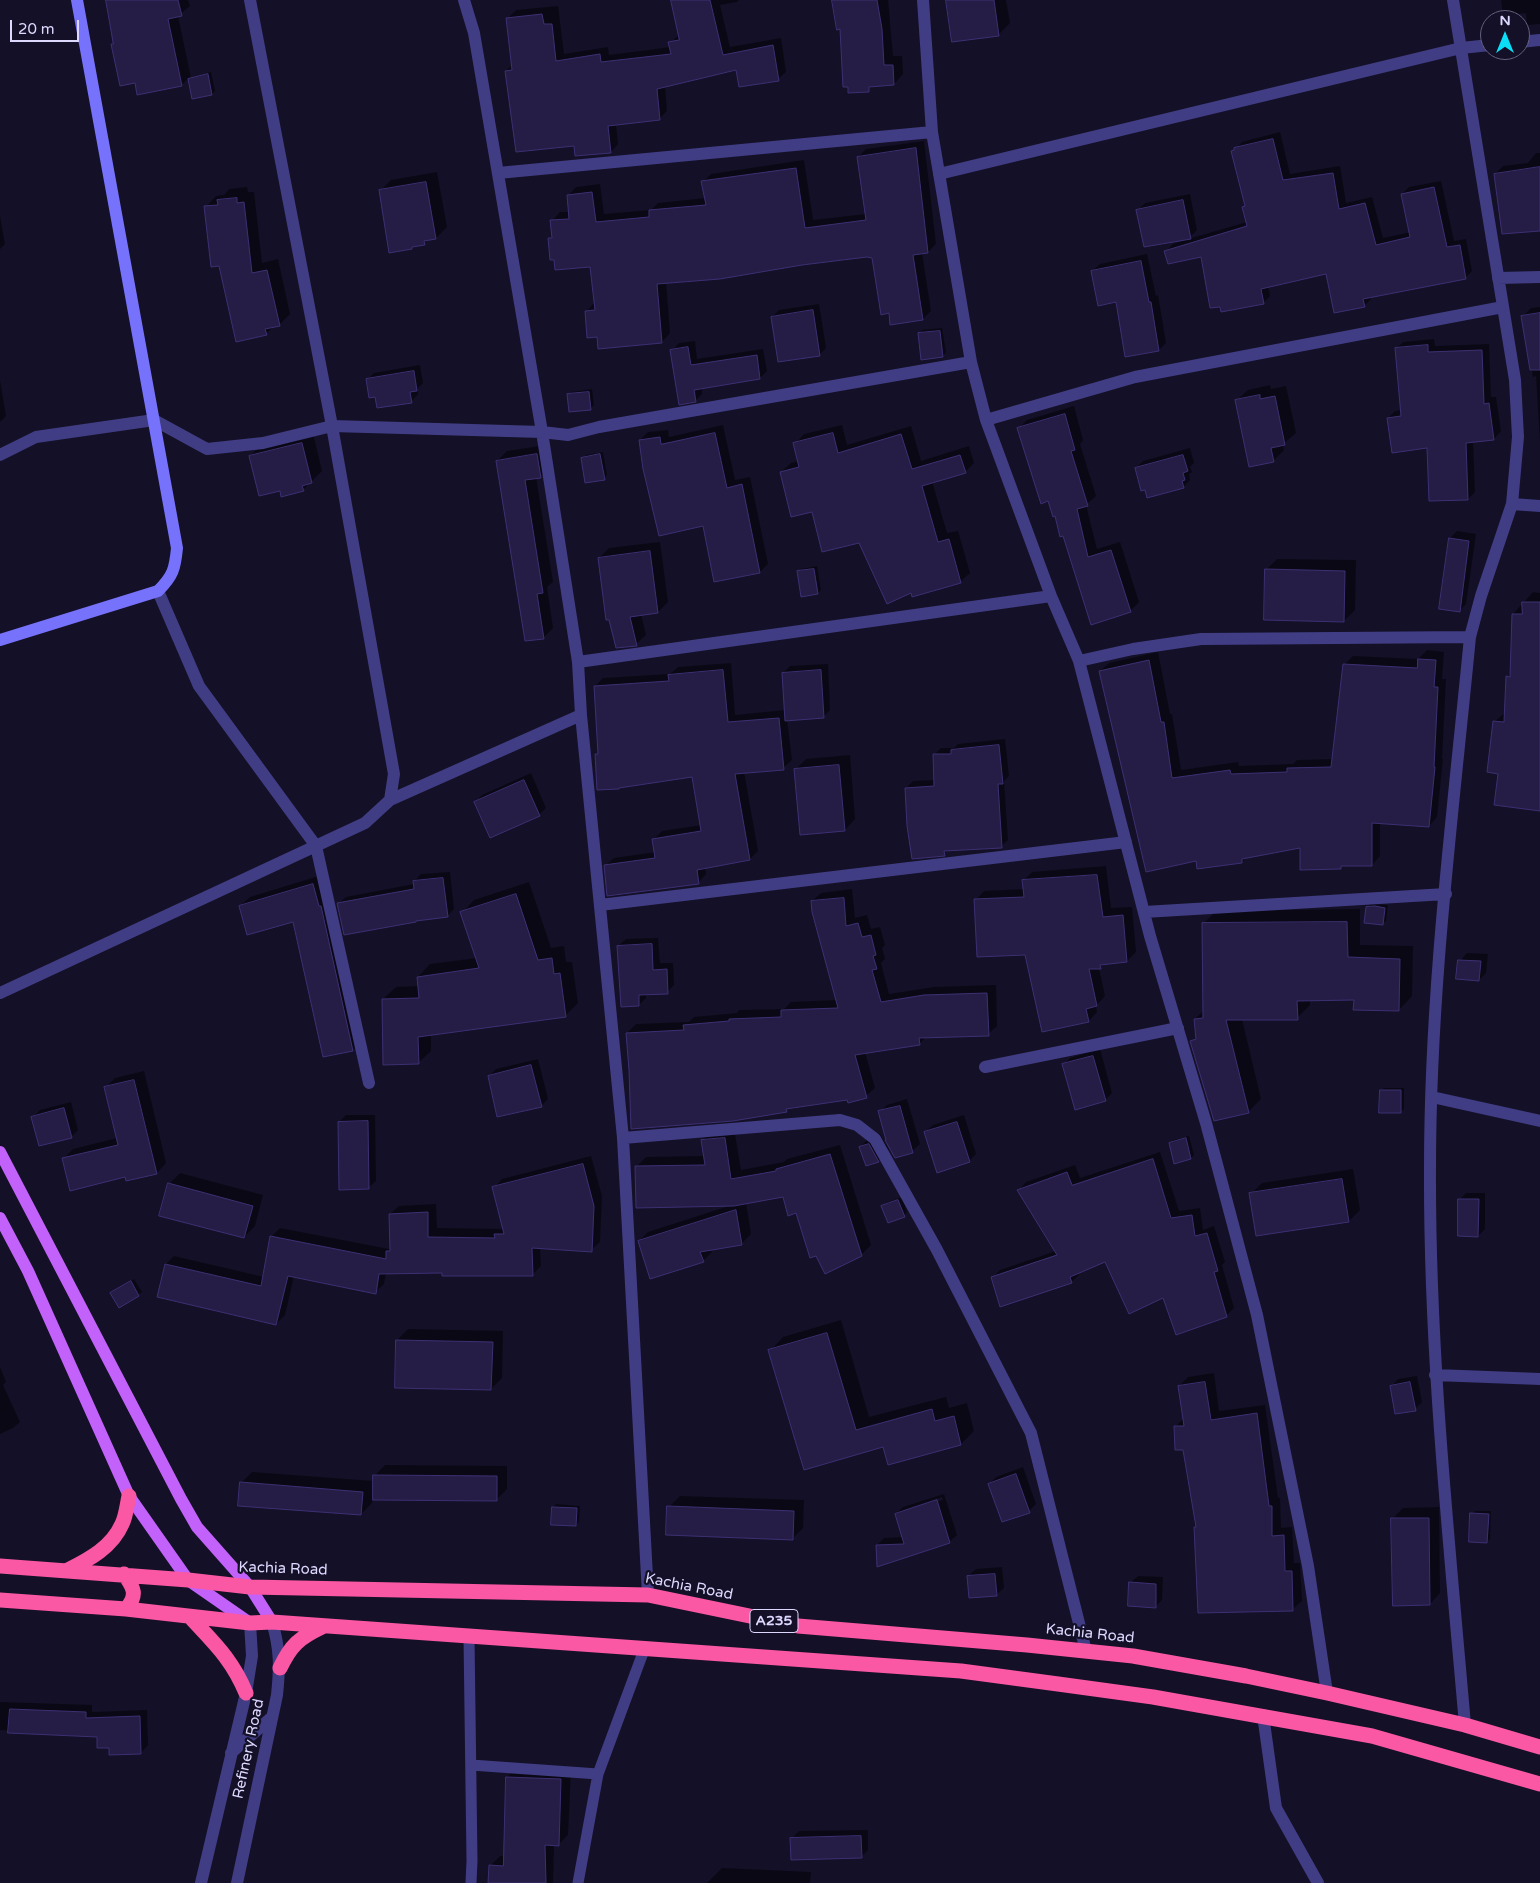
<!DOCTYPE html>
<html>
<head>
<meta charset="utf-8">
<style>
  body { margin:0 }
  #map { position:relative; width:1540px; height:1883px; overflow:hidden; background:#141027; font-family:"Varela Round",sans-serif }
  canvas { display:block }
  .north { position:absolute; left:1480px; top:10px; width:50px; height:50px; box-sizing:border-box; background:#141027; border:1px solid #64607d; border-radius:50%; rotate:0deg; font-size:14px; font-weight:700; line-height:20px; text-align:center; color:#dcd8fe }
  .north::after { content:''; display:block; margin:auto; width:18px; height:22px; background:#0adff7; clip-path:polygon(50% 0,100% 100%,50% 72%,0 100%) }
  .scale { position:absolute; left:10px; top:20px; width:69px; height:22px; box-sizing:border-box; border:2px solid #dcd8fe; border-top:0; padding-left:6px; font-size:15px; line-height:18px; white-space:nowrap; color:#dcd8fe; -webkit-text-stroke:4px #141027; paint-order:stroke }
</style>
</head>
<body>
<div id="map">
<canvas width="1540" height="1883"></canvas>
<div class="north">N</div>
<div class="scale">20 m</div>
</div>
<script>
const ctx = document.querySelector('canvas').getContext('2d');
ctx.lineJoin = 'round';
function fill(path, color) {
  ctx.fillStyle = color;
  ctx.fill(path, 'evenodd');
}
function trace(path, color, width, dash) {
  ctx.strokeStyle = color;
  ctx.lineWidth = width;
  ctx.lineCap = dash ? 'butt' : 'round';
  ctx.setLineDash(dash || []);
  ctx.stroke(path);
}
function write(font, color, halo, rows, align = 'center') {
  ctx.font = font + ' "Varela Round",sans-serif';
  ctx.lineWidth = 4.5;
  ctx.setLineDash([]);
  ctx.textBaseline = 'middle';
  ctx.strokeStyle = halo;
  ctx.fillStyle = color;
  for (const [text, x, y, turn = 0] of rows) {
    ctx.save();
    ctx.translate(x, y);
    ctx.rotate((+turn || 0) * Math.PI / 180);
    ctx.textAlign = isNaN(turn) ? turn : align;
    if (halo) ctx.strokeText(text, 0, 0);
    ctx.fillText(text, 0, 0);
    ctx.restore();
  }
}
const shadow = new Path2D(`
  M107,0h81l2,6 -12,10 13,62 20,-6 4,19 -3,3 -19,4 -4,-20 -8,7 -45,-3 -23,-38 1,-1z
  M673,0h66l-2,2 -17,3 10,42 51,-9 5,34 -8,7 -41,-11 -72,18 2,25 -8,8 -43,5 2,20 -7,8 -36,-8 -69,-73 6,-6 -4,-47 8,-8 42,-4 6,48 44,-7 1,8 62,-8 -1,-4 9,-8z
  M833,0h55l5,56h9l1,18 -9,10 -20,1 -6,5 -27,-62z
  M948,0h58l4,23 -11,11z
  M1501,0h39v24l-13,1 -1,-12 -23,2z
  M1280,132l10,42 50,-8 6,37 26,-6 11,41 28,-6 -9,-38 7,-7 32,-6 13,60 12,-2 6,32 -7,7 -95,19 1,2 -7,7 -37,-34 -59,14 2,10 -7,7 -61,-48 -36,-4 7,-7 12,-4 -1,-1 -46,-29 7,-7 45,-9 7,36 -9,9 59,-17 -3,-15 2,-3 -13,-52 9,-10z
  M924,141l12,103 -8,8 -6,1 9,58 -8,8 -33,-7 -17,-55 -6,-1 -201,26 4,51 -8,9 -76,-30 8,-9 -3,-38 -42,-26 4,-4 -1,-14 8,-9h10l-2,-16 8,-9 24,-3 4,30 47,-4 7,-7 48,-5 -3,-16 8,-8 93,-14 9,60 53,-6 -8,-57 8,-8z
  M1536,153h4v77l-45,-56 8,-8 25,-3z
  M437,172l10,55 -11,11 -8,1 -4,5 -9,1 -3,3 -32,-57 11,-11z
  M247,187l1,5h6l8,71 16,-4 12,55 -11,11 -5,1 -8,8 -46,-69 -14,-58 10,-11 8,-1 5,-6z
  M0,216l5,28 -5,5z
  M1147,254l9,42 2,-1 8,48 -7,7 -33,6 -9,-55 -25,-30 8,-7z
  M819,304l7,44 -7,7 -47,-38 7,-7z
  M1540,307v135l-4,-66 -3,1 -11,-60 9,-9z
  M942,328l4,24 -3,4 -24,-23 3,-3z
  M1434,339l1,7 54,-2 2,53h5l5,34 -7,8 -21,2 2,51 -7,7 -40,-52 -40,-29 7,-7 7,-1 -6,-61 7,-7z
  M695,341l2,18 66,-10 4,22 -7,7 -58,9v7l-7,7 -23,-50 7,-8zM694,383l2,14h-2l-2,-13z
  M420,365l3,18 -6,6 1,5 -7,8 -35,-7 -9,-15 7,-7z
  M0,380l6,36 -6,6z
  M1270,385l1,4 15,-3 10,47 -13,11 1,6 -11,11 -36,-61 11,-10z
  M592,389l2,16 -3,3 -23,-13 3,-3z
  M1074,406l9,34 -3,4 16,52 -10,9 11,44 23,-7 19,60 -9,9 -38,12 -36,-109 -37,-86 8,-8z
  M723,425l12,55 15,-3 18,87 -8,8 -45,8 -11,-55 -64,-85 8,-8 20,-2 1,7z
  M842,425l5,20 64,-19 10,35 48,-15 5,17 -9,9 -33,9 15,52 11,-2 12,42 -10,9 -101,-41 -46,-31 -32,-38 10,-9 8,-2 -4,-17 9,-10z
  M313,433l9,38 -19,19 -22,-1 -31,-33 11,-11z
  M547,445l4,21 -11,10 -4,1 17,105 -6,5 6,41 -10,10 -46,-177 10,-10z
  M1190,448l4,15 -4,4 2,5 -3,2 1,6 -7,7 -47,-19 7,-7z
  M603,452l4,23 -3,4 -21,-21 3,-3z
  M1457,531l19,3 -10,70 -7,7 -9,-73z
  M660,542l8,60 -10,10 -17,2 5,21 -10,9 -37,-86 10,-10z
  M1277,559l79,1 -1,50 -11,11 -78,-51z
  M817,566l4,24 -3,3 -20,-21 3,-3z
  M1533,592l7,1v213l-41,-34 -5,-50 12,-10 1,-35 4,-4 2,-59z
  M1427,650l17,2 -2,27h4l-4,80h1l-6,58 -8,9 -49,-4v34l-8,9h-29l-3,3 -39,-22 -54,11 -5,5 -45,-3 -97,-188 9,-8 49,-11 12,62h2l9,56 57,-8 1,4 54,-2 4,-4 36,-1 11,-94 9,-9 65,3z
  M731,663l4,52 50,-5 -2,-37 7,-7 38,-2 2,46 -7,7 -36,2 5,41 -9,8 -39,4 14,79 -8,8 -45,8 1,7 -8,9 -93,-17 9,-8 42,-6 -2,-13 8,-8 40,-6 -9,-49 -72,10 -2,2 -23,-34 3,-2 -4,-66 8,-8 67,-4 8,-7z
  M1005,739l4,37 -5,5 4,59 -7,6 -52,3 -5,5 -38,-66 7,-7 22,-1 -1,-25 7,-7h13l4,-4z
  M850,755l5,64 -10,11 -50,-60 11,-11z
  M531,773l15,35 -7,7 -64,-13 7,-7z
  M1106,866l5,42 21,-1 4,45 -9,9 -23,3 -5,4 6,28 -9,10 1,6 -8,9 -113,-121 8,-9 40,-2v-9l8,-8z
  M450,872l4,37 -7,7 -109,-12 8,-7 68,-13v-2l7,-8z
  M322,875l40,165 -9,10 -29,6 -30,-136 -54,-14 10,-9z
  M529,882l22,66 13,-2 2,16h6l6,41 -13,13 -134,18v17l-13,12 -35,-64 13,-12 23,-1 -1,-9 12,-13 47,-6 -15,-45 12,-13z
  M852,889l3,29 12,-3 4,14 9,-2 5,18 -3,3 3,11 -4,4 8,31 45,-7 62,-2 1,41 -9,8 -62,3 -7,7 -54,8 10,36 -9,8 -134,22 -105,-85 9,-9 53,-2 5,-5 43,-4 2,-3 45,-1 7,-7 46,-2 -25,-99 9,-8z
  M1371,904l17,1 -2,16 -4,3 -15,-17z
  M1360,909v36l53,1 -1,50 -13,14 -44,-11 -45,1v5l-13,13 -55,1 19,80 -13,13 -56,-71 5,-5 -2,-17 9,-9 -1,-86 13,-13z
  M658,938l2,25h13l1,22 -7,7 -21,2v4l-7,7 -21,-59 8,-7z
  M1467,953l21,1 -2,19 -7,7 -19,-19z
  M1100,1049l12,44 -7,7 -42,-35 7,-7z
  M538,1059l10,40 -7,7 -52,-30 7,-7z
  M144,1071l22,92 -9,10 -30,7 -1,-4 -63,-17 10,-10 44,-11 -12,-50 10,-10z
  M1384,1088h20v21l-4,3 -19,-21z
  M907,1099l13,45 -8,7 -32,-39 7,-7z
  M71,1102l7,28 -7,7 -38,-20 7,-7z
  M346,1115h29l1,66 -8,7 -29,-66z
  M964,1115l12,39 -7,7 -44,-29 8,-7z
  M734,1128l7,42 43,-8 3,-3 53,-14 31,100 -10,10 -44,-1 -20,-42 -13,-16 -38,7 5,31 -10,10 -30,5 1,3 -9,9 -64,-20 9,-9 84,-27 -96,-38 10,-10 58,-1 -2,-16 10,-10z
  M880,1134l9,16 -11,11 -18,-14 11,-11z
  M1189,1136l5,19 -3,3 -21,-15 3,-3z
  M1160,1152l19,59 21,-3 3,22 11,-4 11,36 -3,3 12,43 -8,8 -62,-20 -59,-36 -27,12 1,3 -8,7 -79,-4 8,-8 56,-19 -37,-61 7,-8 49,-17 5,13z
  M591,1156l11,40 -2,46 -9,8 -51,-2 1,18 -9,9 -89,-3 -57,1 -2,11 -9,8 -81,-16 -9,39 -9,9 -110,-60 8,-8 90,21 7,-40 9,-9 109,21 3,-2 -2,-33 9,-8 37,-2 1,24 64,1 2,-2 -9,-39 8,-9z
  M1353,1169l7,41 -11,11 -98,-27 11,-11z
  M180,1173l83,22 -8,31 -11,11 -75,-53z
  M1466,1193h19v36l-7,7 -19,-36z
  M902,1197l5,15 -3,4 -21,-10 3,-3z
  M134,1279l8,13 -4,3 -26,-2z
  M841,1320l28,97 77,-20 3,11 18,-5 7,28 -13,13 -72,20 -5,-19 -80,24 -34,-118 13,-14z
  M408,1329l95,2 -1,47 -11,11 -94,-49z
  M0,1367l6,15 -3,3 17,37 -7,6 -13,6z
  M1214,1373l5,38 46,-6 13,93h2l1,30 11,-1 2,36h6l2,38 -9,8 -94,3 -5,-104 -10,-59 -9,-22 9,-9 -5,-32 9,-9z
  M1417,1376l5,26 -7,7 -24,-22 7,-8z
  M385,1465l122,1v23l-11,11 -124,-1v4l-11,11 -120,-31 11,-11 122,9v-5z
  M1023,1467l13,37 -7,7 -40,-27 7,-7z
  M944,1494l13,41 -8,7 -71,23 -1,-20 7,-7 20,-1 -8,-23 7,-7zM942,1497l1,3 -40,12v-2z
  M680,1496l124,4 -1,28 -11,11 -123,-32z
  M556,1504l24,2 -1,16 -3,3 -23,-17z
  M1439,1507l1,86 -10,11 -38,-85 11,-11z
  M1475,1511h16l-1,28 -3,3 -15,-28z
  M1002,1567l2,21 -8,7 -28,-19 8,-7z
  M1138,1576l25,1 -1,23 -7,7 -25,-24z
  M0,1702l92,3v7l55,-2 1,35 -7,8 -31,-6 -12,-11 -98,-6z
  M517,1767l54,3 -3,65 -10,10 -4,-1 -1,39h-64l1,-17 10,-10h4l3,-79z
  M868,1830v20l-7,7 -69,-19 7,-7z
  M722,1868l89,4 -1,11h-103z`);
const building = new Path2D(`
  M106,0h72l4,16 -14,3 14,67 -45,9 -2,-12 -15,3 -9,-42h2z
  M671,0h39l13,55 50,-10 6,36 -40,6 -3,-17 -79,19 3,31 -52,6 3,27 -36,3 -1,-10 -58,6 -11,-81 7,-1 -6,-52 36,-4 2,10h8l4,37 44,-7 1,8 70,-8 -3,-12 11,-2z
  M832,0h45l5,29 2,36h9l1,20 -25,2v5l-21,1v-6h-5l-3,-58 -3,1z
  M946,0h48l5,36 -47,6z
  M208,74l4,21 -20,4 -4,-20z
  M1273,139l10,41 50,-7 6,36 26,-6 11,42 34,-8 -9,-43 33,-7 13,60 13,-2 6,34 -103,20 2,8 -31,6 -8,-39 -65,15 3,15 -43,8 -1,-5 -10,1 -9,-51 -33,7 -4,-13 83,-25 -5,-19 3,-1 -14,-55 3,-1v-2z
  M916,148l12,105 -15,2 10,65 -33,5 -1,-12 -8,2 -9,-57 -5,-1 -65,8 -82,14 -63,5 5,59 -64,6 -1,-12 -10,1 -2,-27 10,-1 -5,-43 -35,3 -1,-10h-4l-2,-22h4l-2,-18 19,-1 -2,-24 25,-3 4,30 53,-5v-7l57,-5 -5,-24 95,-13 9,60 61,-8 -9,-63z
  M1540,167v64l-38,3 -8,-60z
  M426,182l10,57 -12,2 1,4 -13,2v2l-23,4 -10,-63z
  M237,198v5l7,-1 8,71 15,-3 13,56 -15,3 2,6 -31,7 -17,-76 -8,1 -7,-61 14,-1 -1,-5z
  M1183,200l8,39 -47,8 -8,-37z
  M1141,261l8,41h2l8,49 -34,6 -9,-55 -18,4 -7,-35z
  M813,310l7,46 -42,6 -7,-45z
  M1540,313v57h-10l-9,-54z
  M940,331l3,26 -22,3 -3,-27z
  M1428,345v7l54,-2 2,54 5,-1 5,37 -28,3 2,57 -39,1 -2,-53 -35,5 -5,-35 14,-2 -6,-68z
  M688,347l3,18 66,-10 3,24 -66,11 2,12 -17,3 -9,-55z
  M414,371l3,20 -7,1 2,11 -35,5 -2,-11 -6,1 -3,-19z
  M589,392l2,18 -22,2 -2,-18z
  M1260,395v4l15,-3 10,49 -14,3 3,14 -25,5 -14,-67z
  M1065,414l10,36 -4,1 17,55 -11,3 11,48 23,-7 20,62 -40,13 -28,-89 -3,1 -5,-21 -2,1 -5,-16 -7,3 -24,-76z
  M715,433l12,55 15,-4 18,89 -46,9 -11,-56 -44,10 -16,-67 -4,-29 21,-3 1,7z
  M833,433l5,20 63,-19 11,35 48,-14 6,18 -44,13 16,56 11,-3 12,44 -49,14 -1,-4 -24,11 -28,-61 -37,9 -10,-40 -21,5 -11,-45 19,-5 -6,-24z
  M302,443l10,40 -10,3 2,5 -23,6 -1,-6 -21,5 -10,-40z
  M537,454l4,24 -16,2 18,113 -6,1 7,45 -19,2 -29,-180z
  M600,454l5,26 -20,3 -4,-25z
  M1183,455l5,16 -5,2 2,7 -3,1 2,7 -37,10 -2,-8 -4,1 -6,-23z
  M1449,538l20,3 -9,71 -21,-3z
  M650,551l8,62 -28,4 7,29 -21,2 -7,-28h-3l-8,-62z
  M814,569l4,25 -17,3 -4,-26z
  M1265,569l80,2 -1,51 -80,-2z
  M1522,602h18v209l-46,-6 4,-31 -11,-2 6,-51 11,1 2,-46 4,1 2,-63h10z
  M1418,659l18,1 -2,27h4l-4,80h1l-6,60 -57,-4v43h-31v3l-41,1v-22l-58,11v4l-45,6 -1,-8 -50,11 -47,-201 50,-11 12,62h3l8,56 58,-8 1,4 56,-2v-4l44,-1 12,-103 74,4z
  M723,670l5,52 51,-4 5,52 -49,4 15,86 -53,10 2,14 -92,12 -3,-31 51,-7 -3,-19 49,-8 -9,-54 -73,11v1l-22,1 -2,-36h3l-4,-68 75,-5 -1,-6z
  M821,670l3,48 -39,3 -3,-48z
  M999,745l4,39h-5l4,64 -58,3 1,5 -33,3 -5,-33 -2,-38 29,-2 -1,-32h18v-4z
  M839,765l6,66 -45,4 -6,-66z
  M524,780l16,36 -50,22 -16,-36z
  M1097,875l6,42 20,-2 4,47 -27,3 1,4h-12l8,37 -11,3 3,13 -47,10 -17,-77 -48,2 -3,-58 50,-2 -2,-17z
  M443,878l5,39 -32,4v1l-72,13 -7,-32 77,-14 -1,-8z
  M313,884l6,22h2l32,145 -30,6 -30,-135 -46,13 -8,-29z
  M516,894l22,66 14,-2 2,16 6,-1 6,44 -148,20 1,27 -36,1 -1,-66 37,-1 -2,-21 62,-9 -19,-56z
  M844,898l2,28 12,-3 4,14 9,-2 5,20 -3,1 4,13 -5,1 9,32 43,-7 63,-2 2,43 -70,2 1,7 -65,10 12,43 -19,5 -1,-3 -61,9 1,3 -54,9 -102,8 -2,-59 -3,-37 58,-3 -1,-5 46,-4v-2l52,-2v-7l57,-2 -26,-96 -1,-11z
  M1375,906l10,2 -2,17 -19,-2 2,-16z
  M1347,922l1,35 52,2 -1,52 -46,-1 1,-10 -57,1 1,19h-72l23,93 -35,8 -24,-80 6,-2 -2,-20 9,-1 -1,-95z
  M652,944l1,26 14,-1 1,25 -29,1v11l-18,1 -4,-61z
  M1458,960l23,1 -2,20 -23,-2z
  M1093,1056l13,45 -31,9 -13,-46z
  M531,1065l11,42 -45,10 -9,-41z
  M134,1080l23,94 -31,7 -1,-4 -55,14 -8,-33 56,-13 -14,-58z
  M1380,1090h21v23h-22z
  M900,1106l13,47 -18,5 -10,-18h1l-8,-29z
  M64,1108l8,30 -33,8 -8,-29z
  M368,1121l1,68 -30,1 -1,-68z
  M957,1122l13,40 -33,11 -13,-41z
  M725,1138l6,41 45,-8v-2l54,-15 32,102 -37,18 -9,-18 -6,2 -14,-45 -8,3 -5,-19 -49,9 -98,2 -1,-42 70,-1 -4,-25z
  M1186,1138l5,21 -17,5 -5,-21z
  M869,1144l10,18 -13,4 -7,-19z
  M1153,1159l18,59 21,-3 3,21 12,-3 11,38 -4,1 13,45 -51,18 -13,-37 -34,16 -24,-52 -35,15 2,6 -72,24 -9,-30 66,-22 -40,-65 50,-18 5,13z
  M583,1164l11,42 -2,46 -60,-4 1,28h-91v-3l-63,1 -3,20 -88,-18 -12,49 -119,-28 8,-33 96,22 9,-50 116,23v-8h4l-1,-37 39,-2v25l67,1 -1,-4h10l-12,-47z
  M1342,1179l7,43 -93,14 -7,-43z
  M168,1183l85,23 -9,32 -85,-22z
  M1458,1199h21l-1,38 -20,-1z
  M898,1200l7,17 -17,6 -7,-17z
  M736,1210l6,35 -42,7 4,10 -54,17 -12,-38z
  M131,1281l8,15 -20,12 -9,-15z
  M827,1333l29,97 76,-21 3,12 19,-5 7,29 -73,20 -5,-18 -79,23 -36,-120z
  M396,1340l97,2 -2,48 -96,-2z
  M1205,1382l6,38 46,-7 12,93h3v30l12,-1 1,36h7l1,40 -95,2 -4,-86h2l-13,-77h-8l-1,-24h10l-6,-40z
  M1410,1382l6,29 -21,3 -5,-28z
  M1016,1474l14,39 -28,9 -14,-38z
  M373,1475l124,1v25l-124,-1z
  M240,1482l123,10 -2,23 -123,-9z
  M937,1500l13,43 -73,24 -1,-22 28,-1 -9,-30z
  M667,1506l127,5 -1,29 -127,-5z
  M552,1507l25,1 -1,18 -25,-1z
  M1470,1513l19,1 -2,29 -18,-1z
  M1391,1518h38l1,87 -37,1z
  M995,1574l2,22 -28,2 -2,-22z
  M1129,1582l27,2v24l-28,-2z
  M10,1709l76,3v6l54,-2 1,38 -32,1v-7h-12v-11l-89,-4z
  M506,1777l55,2 -2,67 -14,-1 1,38h-58l1,-18 14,1z
  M861,1836l1,22 -71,2 -1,-22z`);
const lane = new Path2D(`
  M469,1637l3,224 -1,22
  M471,1765l127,9
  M578,1883l20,-109 46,-124`);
const street = new Path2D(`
  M464,0l10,33 68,399 36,230 3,53 42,423 25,457
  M923,0l9,132 39,230 15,58 65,176 28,65 71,275 56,187 51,192 51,251 19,127
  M1453,0l62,380 3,57 -6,67 -31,92 -11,41c-17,176 -40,353 -40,530 -1,186 19,372 35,558
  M1520,42l20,-2
  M498,173l434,-41
  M939,174l522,-126 29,-3
  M1498,278l42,-1
  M986,420l149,-43 368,-70
  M0,455l36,-18 118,-17 53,29 56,-6 69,-17 210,6 26,3 31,-8 372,-65
  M1512,504l28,2
  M158,591l41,95 117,160 53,237
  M1079,661l54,-12 68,-10 269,-2
  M578,662l473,-66
  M390,800l191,-85
  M600,905l526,-63
  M1144,912l302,-18
  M0,993l365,-170 25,-23 4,-26 -62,-348 -82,-426
  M985,1067l193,-39
  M1432,1097l108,24
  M623,1138l217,-18 17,5 18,14 62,111 94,183 55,218
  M1435,1375l105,4
  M1263,1715l13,93 42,75
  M231,1753l41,-36
  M201,1883l45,-190 6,-37 -2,-33
  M237,1883l40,-188c3,-28 3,-47 -5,-73`);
const secondary = new Path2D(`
  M0,640l158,-49c15,-15 17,-22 19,-43l-100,-548`);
const primary = new Path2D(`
  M0,1152l181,347 16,28 53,60 22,35
  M0,1218l28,53 101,225 59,84 62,43`);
const highway = new Path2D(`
  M0,1566l188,14 62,7 398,8 150,31 229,19 106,11 113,20 81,17 138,32 75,22
  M68,1570c22,-11 44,-23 54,-46 4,-8 5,-19 7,-28
  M124,1574c10,14 14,21 2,35
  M0,1600l126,9 124,14 22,-1 689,49 97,13 95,13 219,39 168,48
  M190,1617c24,26 42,42 56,76
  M280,1668c11,-23 19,-30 42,-41`);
const shields = [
  [774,1621,48]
];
const shieldNames = [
  ["A235",774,1621]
];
const streetNames = [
  ["Kachia Road",283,1569,2],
  ["Kachia Road",689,1587,11],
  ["Kachia Road",1090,1634,6],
  ["Refinery Road",249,1749,-78]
];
fill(shadow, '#0007');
fill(building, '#261d47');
trace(building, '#3d3073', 1);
trace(lane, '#403d84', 11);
trace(street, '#403d84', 12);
trace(secondary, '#7672fb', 12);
trace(primary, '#c262fa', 12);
trace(highway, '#fa57a4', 15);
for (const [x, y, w] of shields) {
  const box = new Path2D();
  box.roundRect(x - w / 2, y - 11.5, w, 23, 4);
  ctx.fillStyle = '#141027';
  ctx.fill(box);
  trace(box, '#dcd8fe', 1);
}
write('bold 14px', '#dcd8fe', null, shieldNames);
write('15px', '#dcd8fe', '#141027', streetNames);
</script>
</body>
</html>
